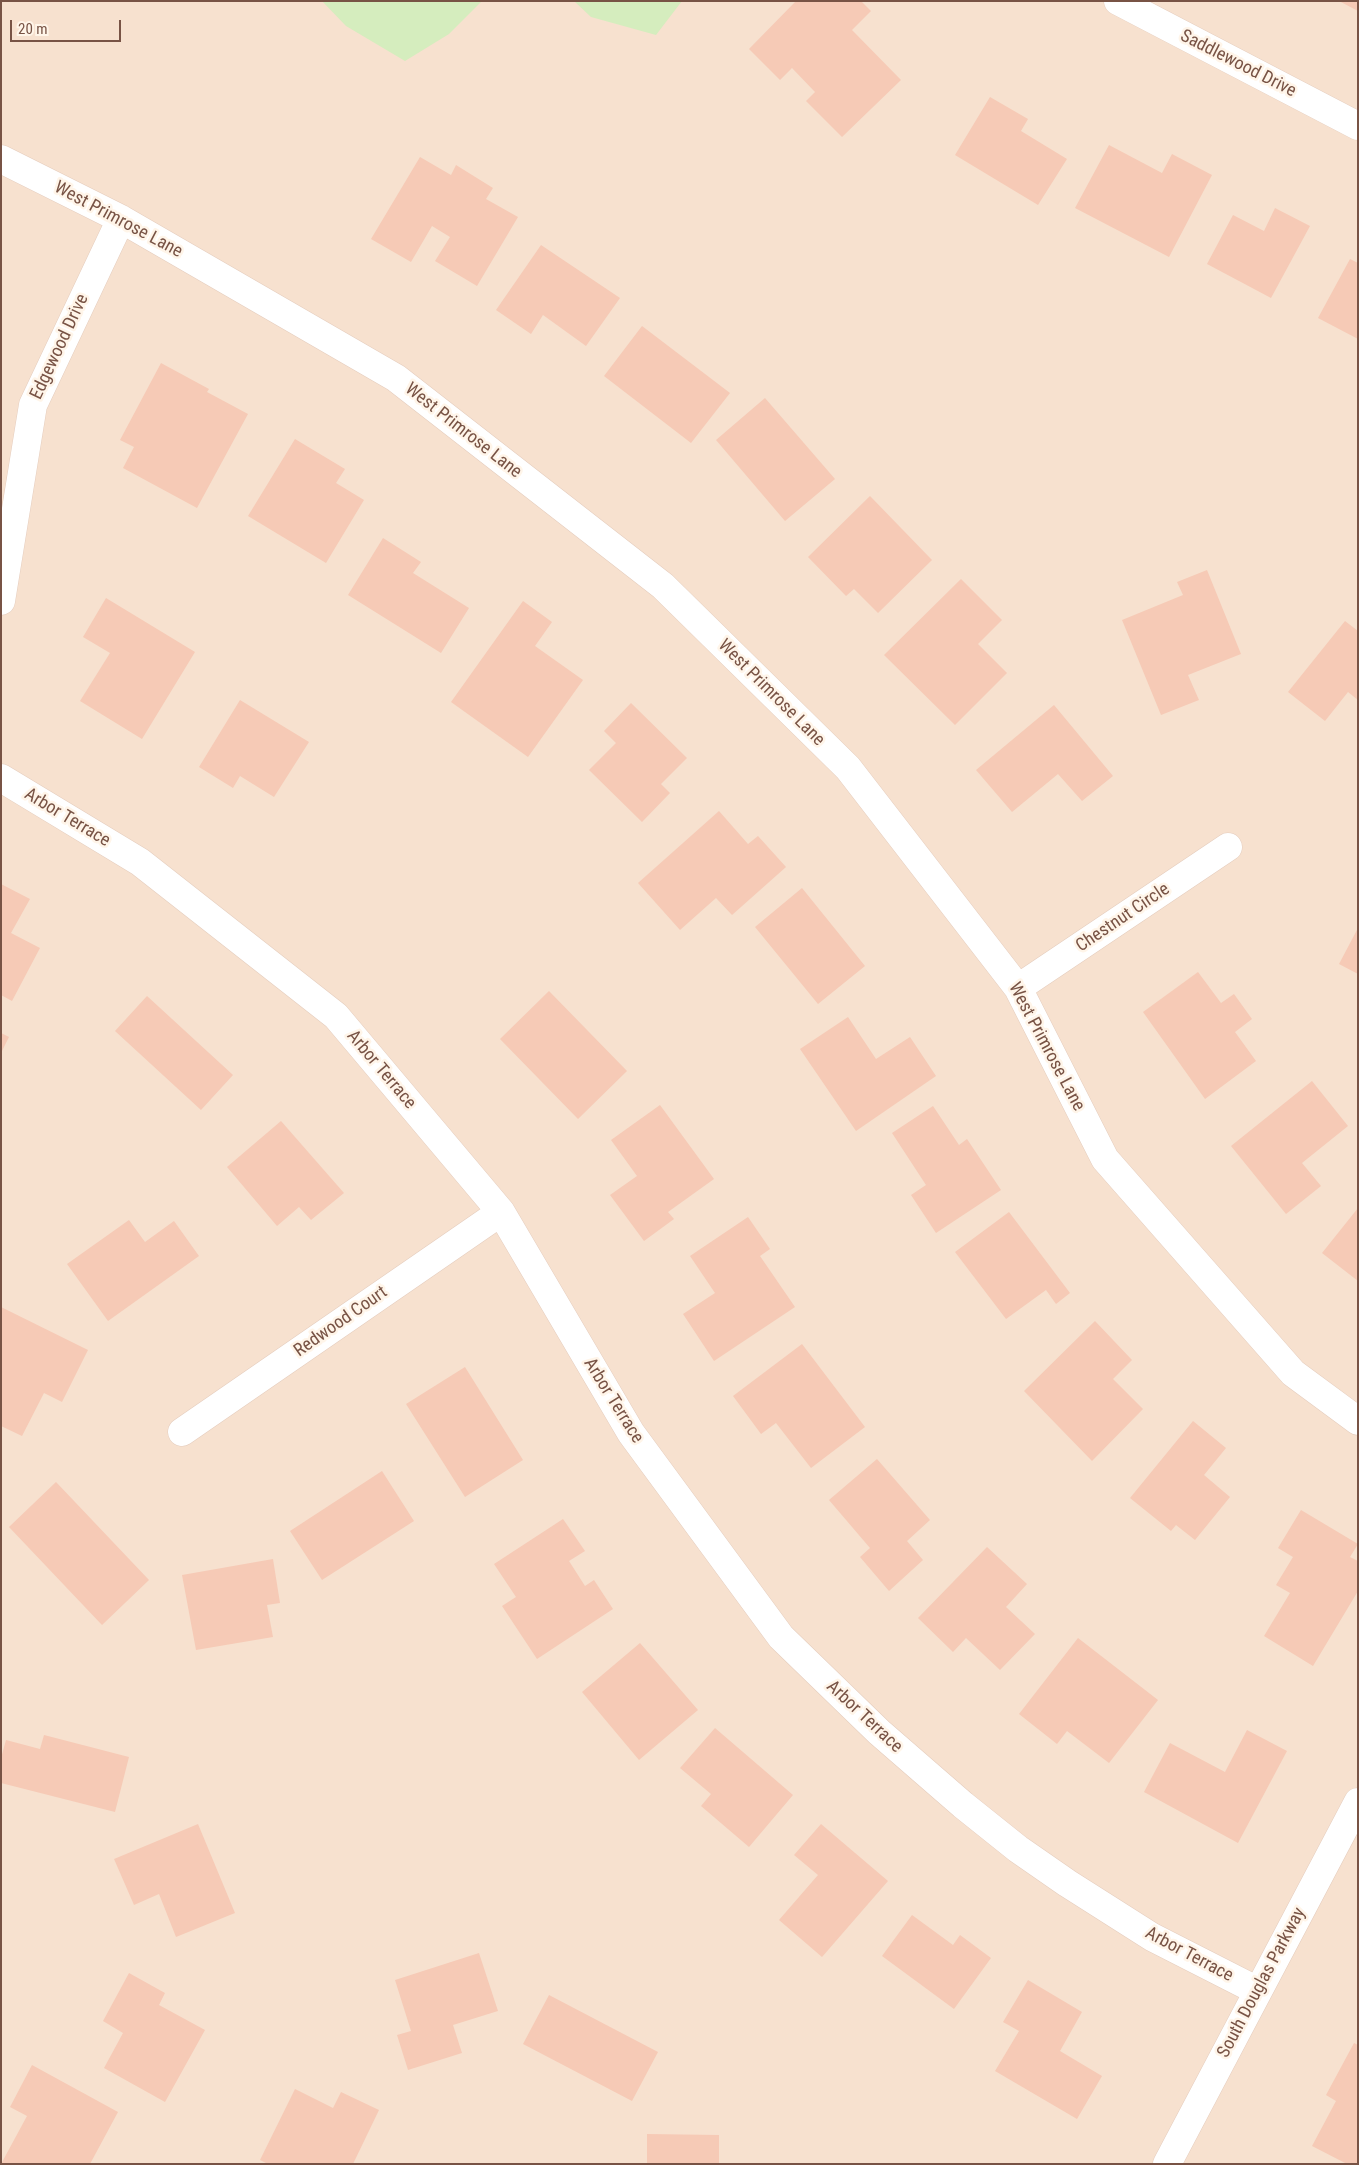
<!DOCTYPE html>
<html>
<head>
<meta charset="utf-8">
<style>
  body { margin:0 }
  #map { position:relative; width:1359px; height:2165px; overflow:hidden; background:#fef0e1; font-family:"Roboto Condensed",sans-serif }
  canvas { display:block }
  .frame { position:absolute; inset:0; border:2px solid #785345; pointer-events:none }
  .scale { position:absolute; left:10px; top:20px; width:111px; height:22px; box-sizing:border-box; border:2px solid #785345; border-top:0; padding-left:6px; font-size:15px; line-height:18px; white-space:nowrap; color:#785345; -webkit-text-stroke:4px #fff5e9; paint-order:stroke }
</style>
</head>
<body>
<div id="map">
<canvas width="1359" height="2165"></canvas>
<div class="frame"></div>
<div class="scale">20 m</div>
</div>
<script>
const ctx = document.querySelector('canvas').getContext('2d');
ctx.lineJoin = 'round';
function fill(path, color) {
  ctx.fillStyle = color;
  ctx.fill(path, 'evenodd');
}
function trace(path, color, width, dash) {
  ctx.strokeStyle = color;
  ctx.lineWidth = width;
  ctx.lineCap = dash ? 'butt' : 'round';
  ctx.setLineDash(dash || []);
  ctx.stroke(path);
}
function write(font, color, halo, rows, align = 'center') {
  ctx.font = font + ' "Roboto Condensed",sans-serif';
  ctx.lineWidth = 5;
  ctx.setLineDash([]);
  ctx.textBaseline = 'middle';
  ctx.strokeStyle = halo;
  ctx.fillStyle = color;
  for (const [text, x, y, turn = 0] of rows) {
    ctx.save();
    ctx.translate(x, y);
    ctx.rotate((+turn || 0) * Math.PI / 180);
    ctx.textAlign = isNaN(turn) ? turn : align;
    if (halo) ctx.strokeText(text, 0, 0);
    ctx.fillText(text, 0, 0);
    ctx.restore();
  }
}
const residential = new Path2D(`
  M1,1h1357v2163h-1357z`);
const green = new Path2D(`
  M322,1h160l-33,33 -44,27 -59,-35z
  M574,1h108l-26,34 -65,-18z`);
const building = new Path2D(`
  M796,1h65l10,10 -19,19 49,50 -59,57 -36,-36 9,-9 -23,-24 -12,12 -31,-31z
  M1339,1h19v10z
  M990,97l38,22 -7,12 46,28 -29,46 -83,-50z
  M1109,145l53,28 10,-19 40,21 -43,82 -94,-49z
  M420,157l31,18 5,-10 37,23 -7,11 32,18 -41,69 -42,-25 15,-24 -18,-11 -21,36 -40,-23z
  M1275,208l35,18 -39,72 -64,-34 26,-49 31,16z
  M541,245l79,53 -34,48 -43,-31 -12,19 -35,-24z
  M1350,259l8,4v76l-40,-21z
  M642,326l88,67 -39,50 -87,-67z
  M161,363l48,26 -2,3 41,22 -51,94 -74,-40 11,-21 -14,-7z
  M765,398l70,81 -50,42 -69,-81z
  M295,439l50,30 -9,14 28,17 -38,63 -78,-47z
  M870,496l62,64 -54,53 -24,-24 -8,7 -38,-39z
  M383,538l38,24 -8,11 56,35 -28,45 -93,-58z
  M1207,570l34,84 -53,21 11,25 -38,15 -39,-95 61,-25 -6,-13z
  M961,579l41,41 -24,24 29,29 -52,52 -71,-70z
  M106,598l89,54 -53,87 -62,-38 30,-48 -27,-16z
  M523,601l29,21 -17,24 48,34 -55,77 -77,-55z
  M1345,621l13,10v69l-10,-8 -23,29 -37,-29z
  M240,700l69,42 -35,55 -34,-21 -7,12 -34,-21z
  M631,703l56,55 -26,26 9,9 -28,29 -53,-52 27,-27 -12,-12z
  M1054,705l59,71 -31,25 -24,-27 -46,38 -36,-42z
  M719,811l29,33 10,-8 28,31 -54,48 -16,-17 -36,32 -42,-47z
  M1,884l29,15 -19,34 29,15 -28,53 -11,-6z
  M802,888l63,78 -47,38 -63,-77z
  M1358,928v46l-19,-10z
  M1198,972l23,31 13,-9 18,25 -17,13 21,29 -51,38 -62,-87z
  M549,991l78,80 -49,48 -78,-80z
  M147,996l86,79 -32,35 -86,-79z
  M848,1017l28,42 34,-22 26,39 -80,55 -56,-82z
  M1,1033l8,4 -8,16z
  M1312,1081l36,45 -46,37 19,23 -35,28 -55,-68z
  M660,1105l54,74 -46,33 6,7 -30,22 -34,-46 27,-19 -26,-36z
  M933,1106l26,39 8,-6 34,51 -65,43 -25,-38 15,-10 -34,-52z
  M281,1121l63,72 -33,27 -12,-13 -22,19 -50,-59z
  M1358,1208v73l-36,-28z
  M1009,1212l61,81 -14,11 -10,-14 -40,29 -51,-67z
  M748,1217l22,32 -10,7 35,51 -81,54 -31,-47 32,-21 -25,-37z
  M129,1220l16,22 29,-21 25,35 -91,65 -41,-57z
  M1,1307l87,43 -26,52 -18,-9 -22,43 -21,-10z
  M1095,1321l37,39 -19,19 30,30 -51,52 -68,-70z
  M802,1344l63,83 -54,41 -35,-45 -15,11 -28,-38z
  M465,1367l58,93 -58,37 -59,-93z
  M1193,1421l33,27 -22,27 26,22 -35,43 -19,-15 -5,6 -41,-33z
  M877,1459l53,61 -23,21 16,19 -34,31 -29,-34 10,-9 -41,-48z
  M382,1471l32,50 -92,59 -32,-49z
  M56,1482l93,98 -47,45 -93,-98z
  M1301,1510l57,34 -8,13 8,4v30l-45,75 -49,-30 26,-43 -14,-8 17,-28 -15,-9z
  M563,1519l22,32 -16,10 16,25 9,-6 19,29 -76,50 -35,-53 14,-9 -22,-33z
  M987,1547l40,37 -21,23 29,27 -35,36 -34,-32 -13,14 -35,-34z
  M273,1559l7,44 -13,2 6,32 -77,13 -14,-75z
  M1078,1638l80,62 -49,63 -42,-32 -10,13 -38,-30z
  M640,1643l58,67 -59,50 -57,-68z
  M715,1728l78,67 -44,52 -48,-41 10,-12 -31,-26z
  M1247,1730l40,21 -49,92 -94,-51 26,-49 55,29z
  M44,1735l85,22 -14,55 -114,-29v-25l5,-18 34,9z
  M198,1824l37,89 -59,24 -17,-43 -25,11 -20,-46z
  M821,1824l67,57 -66,76 -43,-37 39,-45 -24,-20z
  M912,1915l41,30 7,-10 31,23 -37,51 -72,-53z
  M479,1953l19,58 -45,14 9,28 -54,17 -11,-35 14,-4 -16,-51z
  M129,1973l36,20 -6,12 46,25 -40,72 -61,-34 19,-35 -20,-12z
  M1028,1980l54,32 -22,39 42,25 -25,43 -82,-48 24,-40 -16,-9z
  M549,1995l109,57 -26,49 -109,-57z
  M1354,2043l4,2v119h-11l-35,-18 24,-45 -10,-6z
  M32,2065l86,47 -28,52h-89l26,-48 -17,-9z
  M295,2089l38,19 8,-16 38,18 -26,54h-85l-8,-4z
  M647,2134l72,1v29h-72z`);
const minor = new Path2D(`
  M1118,1l240,125
  M1,159l120,60 275,159 267,208 185,182 170,220 87,171 188,214 65,48
  M1,601l32,-196 88,-186
  M1,778l139,84 196,154 165,196 130,221 150,204 98,95 84,73 55,44 49,34 85,54 106,54
  M1018,988l210,-141
  M182,1432l319,-220
  M1167,2164l191,-362`);
const streetNames = [
  ["Saddlewood Drive",1238,64,27],
  ["West Primrose Lane",118,220,28],
  ["Edgewood Drive",60,347,-65],
  ["West Primrose Lane",463,431,38],
  ["West Primrose Lane",771,693,45],
  ["Arbor Terrace",67,818,31],
  ["Chestnut Circle",1123,918,-34],
  ["West Primrose Lane",1046,1047,62],
  ["Arbor Terrace",381,1070,50],
  ["Redwood Court",341,1322,-35],
  ["Arbor Terrace",613,1401,58],
  ["Arbor Terrace",864,1717,43],
  ["Arbor Terrace",1189,1955,28],
  ["South Douglas Parkway",1262,1983,-62]
];
fill(residential, '#f7e1cf');
fill(green, '#d5edbe');
fill(building, '#f6cab6');
trace(minor, '#e5cdbe', 29);
trace(minor, '#fff', 28);
write('18px', '#785345', '#fff5e9', streetNames);
</script>
</body>
</html>
